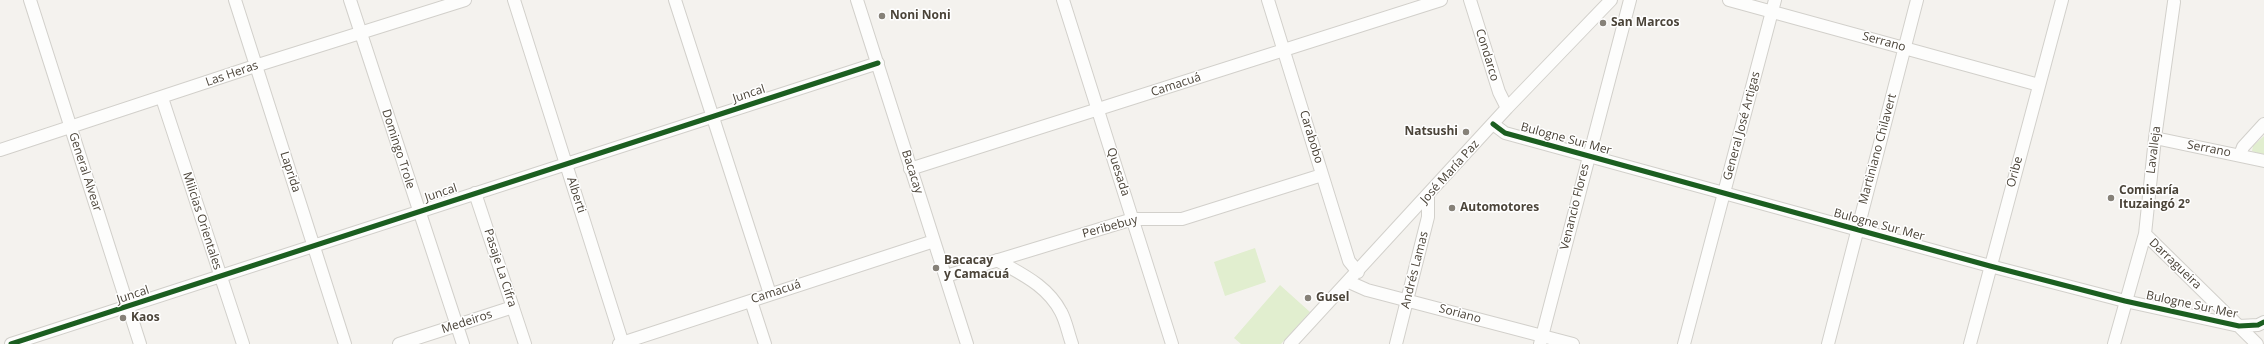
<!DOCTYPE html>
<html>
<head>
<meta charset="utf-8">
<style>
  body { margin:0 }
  canvas { display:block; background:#f4f2ee }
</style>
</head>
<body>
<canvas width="2264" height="344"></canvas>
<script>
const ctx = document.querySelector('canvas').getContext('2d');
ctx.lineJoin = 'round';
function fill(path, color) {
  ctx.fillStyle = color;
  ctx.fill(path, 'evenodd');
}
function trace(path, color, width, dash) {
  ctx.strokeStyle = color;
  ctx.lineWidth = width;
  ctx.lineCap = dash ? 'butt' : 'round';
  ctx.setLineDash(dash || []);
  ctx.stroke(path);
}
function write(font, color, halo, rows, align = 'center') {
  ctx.font = font + ' "Open Sans",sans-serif';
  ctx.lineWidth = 3;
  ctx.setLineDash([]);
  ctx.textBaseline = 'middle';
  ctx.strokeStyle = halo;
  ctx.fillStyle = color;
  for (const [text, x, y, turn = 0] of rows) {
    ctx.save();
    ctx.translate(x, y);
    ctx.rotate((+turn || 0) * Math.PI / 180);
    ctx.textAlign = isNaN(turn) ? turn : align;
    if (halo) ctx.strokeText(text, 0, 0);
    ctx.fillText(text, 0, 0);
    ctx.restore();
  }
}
const green = new Path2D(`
  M2264,136v20l-12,-5 1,-5z
  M1255,248l11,34 -41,14 -11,-34z
  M1280,285l30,27 -29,32h-40l-7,-6z`);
const minor = new Path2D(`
  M30,0l110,344
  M235,0l110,344
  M350,0l113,344
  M514,0l109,344
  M675,0l95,294
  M857,0l110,344
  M1063,0l109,344
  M1268,0l81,261 9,11
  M1470,0l29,92 8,16
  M1729,0l310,85
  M162,98l81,246
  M1493,124l12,9 485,133 135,35 114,25 19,-1 6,-3
  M2155,138l109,23
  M0,150l255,-84 210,-66
  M2240,155l3,-8 21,-23
  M910,169l531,-169
  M475,193l50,151
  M2145,234l112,110
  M997,260c24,14 50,25 64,52 5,9 7,21 11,32
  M946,276l187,-57h49l140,-44
  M1349,282l18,8 206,54
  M751,301l14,43
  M11,344l867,-281
  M399,344l114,-37
  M619,344l315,-103
  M1290,344l217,-236 104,-108
  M1396,344l32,-127v-21
  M1540,344l90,-344
  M1684,344l91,-344
  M1828,344l89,-344
  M1970,344l92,-344
  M2114,344l31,-110 10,-96 19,-136`);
const cycleway = new Path2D(`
  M1493,124l12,9 485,133 135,35 114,25 19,-1 6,-3
  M11,344l867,-281`);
const markers = [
  [882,16,4,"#868178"],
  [1603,23,4,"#868178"],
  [1466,132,4,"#868178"],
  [2111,198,4,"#868178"],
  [1452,208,4,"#868178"],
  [936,268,4,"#868178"],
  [1308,298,4,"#868178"],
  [123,318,4,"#868178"]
];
const poiNames = [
  ["Noni Noni",890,16],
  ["San Marcos",1611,23],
  ["Natsushi",1458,132,"right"],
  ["Comisaría",2119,191],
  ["Ituzaingó 2°",2119,205],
  ["Automotores",1460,208],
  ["Bacacay",944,261],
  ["y Camacuá",944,275],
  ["Gusel",1316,298],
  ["Kaos",131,318]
];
const streetNames = [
  ["Serrano",1884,42,15],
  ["Condarco",1487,55,73],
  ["Las Heras",232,74,-19],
  ["Camacuá",1176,85,-18],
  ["Juncal",749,94,-18],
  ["General José Artigas",1742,126,-75],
  ["Carabobo",1311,137,73],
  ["Bulogne Sur Mer",1566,139,15],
  ["Domingo Trole",398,149,72],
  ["Martiniano Chilavert",1878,149,-75],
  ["Serrano",2209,149,11],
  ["Lavalleja",2154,150,-83],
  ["General Alvear",85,172,72],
  ["Laprida",290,172,72],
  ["Bacacay",912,172,72],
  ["Quesada",1118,172,72],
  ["José María Paz",1450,172,-48],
  ["Oribe",2015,172,-75],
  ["Juncal",441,193,-18],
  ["Alberti",576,195,72],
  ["Venancio Flores",1575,207,-76],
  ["Milicias Orientales",202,221,72],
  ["Bulogne Sur Mer",1879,225,15],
  ["Peribebuy",1110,227,-15],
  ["Darragueira",2175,264,44],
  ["Pasaje La Cifra",500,268,72],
  ["Andrés Lamas",1415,270,-76],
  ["Camacuá",776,292,-18],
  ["Juncal",133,295,-18],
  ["Bulogne Sur Mer",2192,305,12],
  ["Soriano",1460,314,15],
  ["Medeiros",467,322,-18]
];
fill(green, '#e1eecf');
trace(minor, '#d2d0cb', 14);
trace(minor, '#fdfdfc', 12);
trace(cycleway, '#1b5e20', 5);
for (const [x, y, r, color] of markers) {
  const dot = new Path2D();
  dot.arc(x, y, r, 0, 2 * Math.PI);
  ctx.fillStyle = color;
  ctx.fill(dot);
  trace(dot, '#fff', 1.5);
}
write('bold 12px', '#4b4439', '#fff', poiNames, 'left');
write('12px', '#4b4439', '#fff', streetNames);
</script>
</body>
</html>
